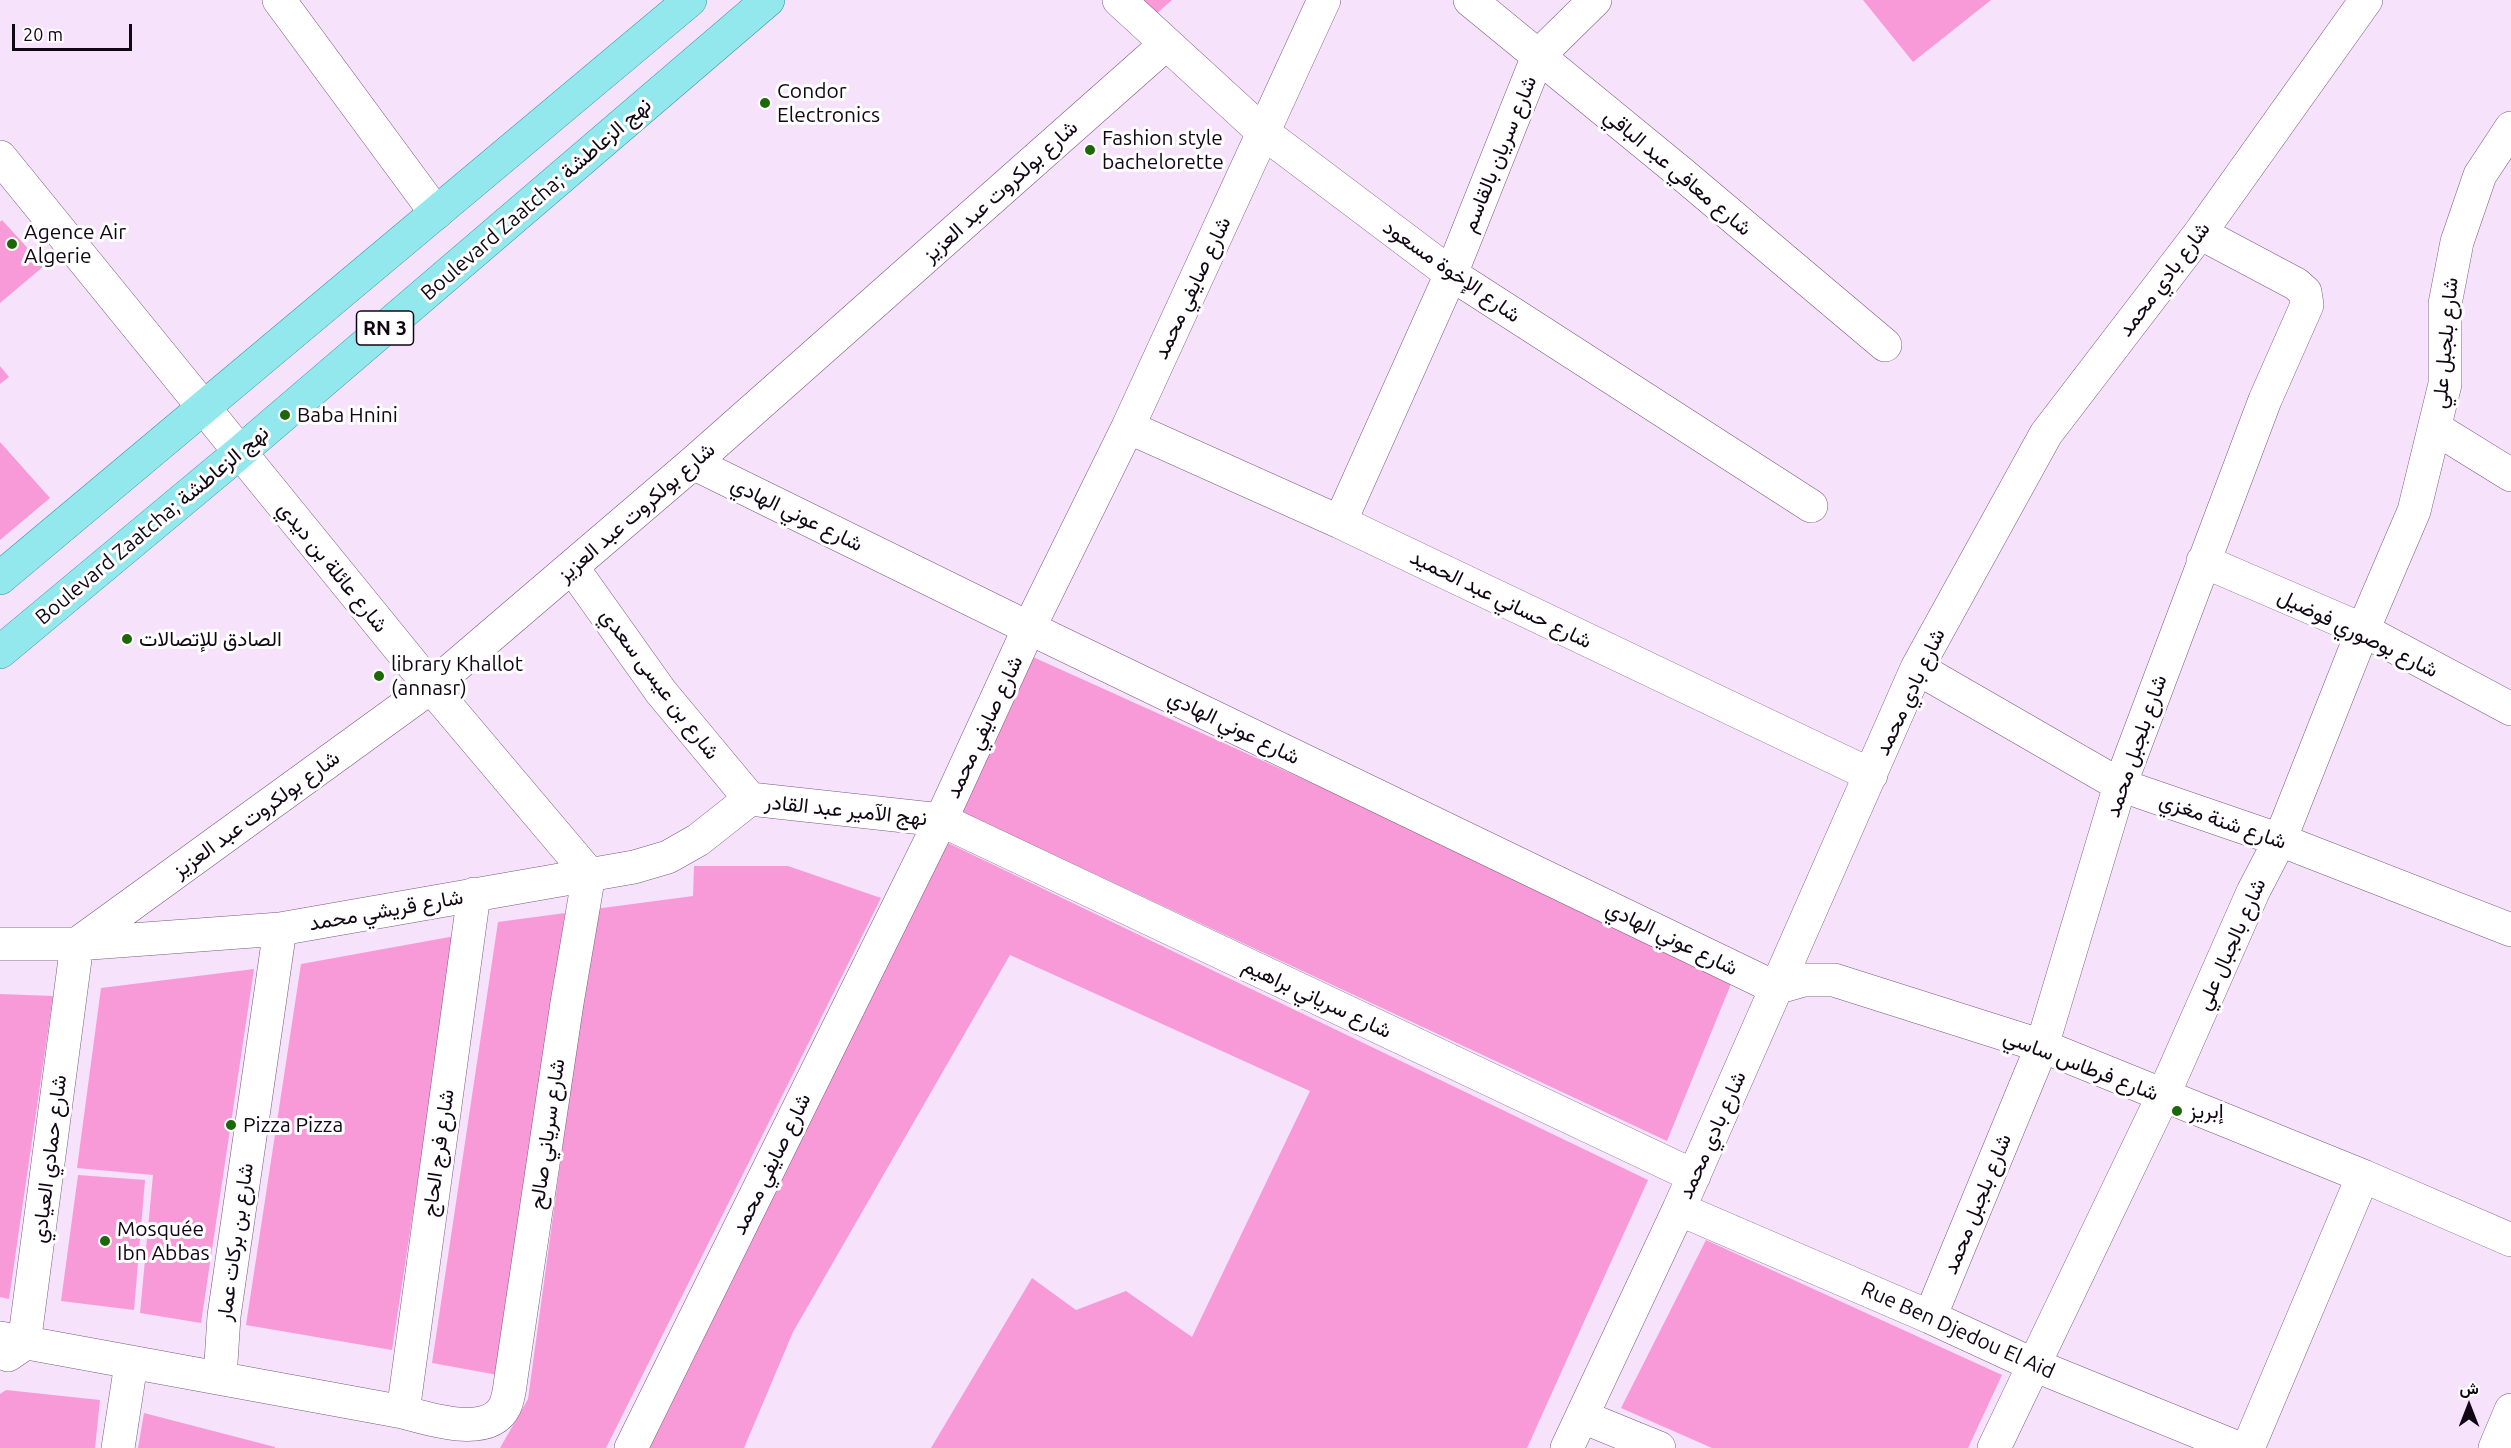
<!DOCTYPE html>
<html>
<head>
<meta charset="utf-8">
<style>
  body { margin:0 }
  #map { position:relative; width:2511px; height:1448px; overflow:hidden; background:#f6e2fb; font-family:Ubuntu,Vazirmatn,sans-serif }
  canvas { display:block }
  .north { position:absolute; left:2439px; top:1376px; width:60px; height:60px; -webkit-text-stroke:4px #fff; paint-order:stroke; rotate:0deg; font-size:16px; font-weight:700; line-height:24px; text-align:center; color:#110714 }
  .north::after { content:''; display:block; margin:auto; width:21px; height:27px; background:#110714; clip-path:polygon(50% 0,100% 100%,50% 72%,0 100%) }
  .scale { position:absolute; left:12px; top:24px; width:120px; height:27px; box-sizing:border-box; border:3px solid #110714; border-top:0; padding-left:8px; font-size:18px; line-height:21px; white-space:nowrap; color:#110714; -webkit-text-stroke:4px #fff; paint-order:stroke }
</style>
</head>
<body>
<div id="map">
<canvas width="2511" height="1448"></canvas>
<div class="north">ش</div>
<div class="scale">20 m</div>
</div>
<script>
const ctx = document.querySelector('canvas').getContext('2d');
ctx.lineJoin = 'round';
function fill(path, color) {
  ctx.fillStyle = color;
  ctx.fill(path, 'evenodd');
}
function trace(path, color, width, dash) {
  ctx.strokeStyle = color;
  ctx.lineWidth = width;
  ctx.lineCap = dash ? 'butt' : 'round';
  ctx.setLineDash(dash || []);
  ctx.stroke(path);
}
function write(font, color, halo, rows, align = 'center') {
  ctx.font = font + ' Ubuntu,Vazirmatn,sans-serif';
  ctx.lineWidth = 6;
  ctx.setLineDash([]);
  ctx.textBaseline = 'middle';
  ctx.strokeStyle = halo;
  ctx.fillStyle = color;
  for (const [text, x, y, turn = 0] of rows) {
    ctx.save();
    ctx.translate(x, y);
    ctx.rotate((+turn || 0) * Math.PI / 180);
    ctx.textAlign = isNaN(turn) ? turn : align;
    if (halo) ctx.strokeText(text, 0, 0);
    ctx.fillText(text, 0, 0);
    ctx.restore();
  }
}
const building = new Path2D(`
  M1142,0h30l-17,15z
  M1863,0h128l-78,62z
  M2,220l42,46 -44,37v-81z
  M0,366l9,11 -9,7z
  M0,442l50,56 -50,42z
  M1033,657l702,317 -68,167 -705,-329z
  M946,842l702,338 -121,268h-596l101,-170 44,32 50,-19 66,46 118,-246 -300,-136 -217,377 -49,116h-102z
  M694,866h94l93,32 -275,550h-106l28,-49 67,-490 98,-13z
  M565,913l-67,462 -66,-12 66,-441z
  M455,936l-63,414 -146,-25 55,-361z
  M254,969l-53,354 -61,-10 13,-138 -76,-7 24,-180z
  M0,994l53,2 -44,303 -9,-2z
  M78,1175l67,5 -11,130 -73,-9z
  M1706,1240l296,135 -34,73h-256l-91,-40z
  M6,1390l94,10 -5,48h-95v-54z
  M144,1413l131,34v1h-137z`);
const minor = new Path2D(`
  M279,0l157,213
  M1119,0l145,133 187,141 360,232
  M1470,0l211,173 204,172
  M0,157l431,530 158,187 -22,129 -56,375c-1,9 -2,19 -6,28 -16,33 -76,13 -102,6l-403,-74
  M1128,427l212,95 531,253
  M2435,428l76,47
  M693,463l336,165 747,360 28,-8h30l208,66 321,130 148,64
  M1340,522l111,-248 87,-218 57,-56
  M2203,561l160,69 148,79
  M572,567l89,125 89,107
  M1917,668l203,117 160,55 231,90
  M750,799l191,21 753,356
  M0,944h77l203,-15 354,-62 34,-10 30,-17 52,-41
  M1679,1209l251,108 104,48 204,83
  M1930,1317l112,-271 78,-261 145,-385 42,-95 -2,-13 -9,-8 -96,-51
  M8,1355l16,-11 53,-400 354,-257 262,-224 473,-419
  M220,1378l4,-62 56,-387
  M403,1412l71,-518
  M1583,1417l76,31
  M118,1448l13,-84
  M631,1448l310,-628 88,-192 99,-201 196,-427
  M1567,1448l112,-239 238,-541 129,-234 154,-201 166,-233
  M1994,1448l169,-352 90,-204 27,-52 83,-210 51,-119 31,-127v-80l12,-62 23,-67 31,-47
  M2248,1448l115,-272
  M2495,1448l16,-38`);
const major = new Path2D(`
  M0,578l690,-578
  M0,652l239,-199 529,-453`);
const markers = [
  [765,103,6,"#1c6805"],
  [1090,150,6,"#1c6805"],
  [12,244,6,"#1c6805"],
  [285,415,6,"#1c6805"],
  [127,639,6,"#1c6805"],
  [379,676,6,"#1c6805"],
  [2177,1111,6,"#1c6805"],
  [231,1125,6,"#1c6805"],
  [105,1241,6,"#1c6805"]
];
const shields = [
  [385,328,57]
];
const shieldNames = [
  ["RN 3",385,328]
];
const poiNames = [
  ["Condor",777,91],
  ["Electronics",777,115],
  ["Fashion style",1102,138],
  ["bachelorette",1102,162],
  ["Agence Air",24,232],
  ["Algerie",24,256],
  ["Baba Hnini",297,415],
  ["الصادق للإتصالات",139,639],
  ["library Khallot",391,664],
  ["(annasr)",391,688],
  ["إبريز",2189,1111],
  ["Pizza Pizza",243,1125],
  ["Mosquée",117,1229],
  ["Ibn Abbas",117,1253]
];
const streetNames = [
  ["شارع سريان بالقاسم",1499,154,-68],
  ["شارع معافي عبد الباقي",1678,172,40],
  ["شارع بولكروت عبد العزيز",1000,191,-42],
  ["Boulevard Zaatcha; نهج الزعاطشة",536,199,-41],
  ["شارع الإخوة مسعود",1452,271,35],
  ["شارع بادي محمد",2164,279,-53],
  ["شارع صايفي محمد",1192,288,-65],
  ["شارع بلجبل علي",2445,343,-85],
  ["شارع بولكروت عبد العزيز",636,512,-41],
  ["شارع عوني الهادي",797,514,26],
  ["Boulevard Zaatcha; نهج الزعاطشة",152,525,-40],
  ["شارع عائلة بن ديدي",333,567,51],
  ["شارع حساني عبد الحميد",1501,599,26],
  ["شارع بوصوري فوضيل",2358,633,26],
  ["شارع بن عيسى سعدي",660,684,53],
  ["شارع بادي محمد",1910,692,-65],
  ["شارع صايفي محمد",984,727,-65],
  ["شارع عوني الهادي",1234,727,26],
  ["شارع بلجبل محمد",2136,746,-71],
  ["نهج الآمير عبد القادر",846,810,6],
  ["شارع بولكروت عبد العزيز",256,814,-36],
  ["شارع شنة مغزي",2223,821,19],
  ["شارع قريشي محمد",386,910,-10],
  ["شارع عوني الهادي",1672,938,26],
  ["شارع بالجبال علي",2231,944,-66],
  ["شارع سرياني براهيم",1317,998,25],
  ["شارع فرطاس ساسي",2081,1065,21],
  ["شارع سرياني صالح",547,1134,-82],
  ["شارع بادي محمد",1712,1135,-66],
  ["شارع فرج الحاج",438,1153,-82],
  ["شارع حمادي العيادي",49,1159,-83],
  ["شارع صايفي محمد",771,1164,-64],
  ["شارع بلجبل محمد",1977,1204,-68],
  ["شارع بن بركات عمار",235,1242,-82],
  ["Rue Ben Djedou El Aid",1958,1330,24]
];
fill(building, '#f89ad8');
trace(minor, '#785b7f', 34);
trace(major, '#379099', 34);
trace(minor, '#fff', 33);
trace(major, '#93e8ed', 33);
for (const [x, y, r, color] of markers) {
  const dot = new Path2D();
  dot.arc(x, y, r, 0, 2 * Math.PI);
  ctx.fillStyle = color;
  ctx.fill(dot);
  trace(dot, '#fff', 2);
}
for (const [x, y, w] of shields) {
  const box = new Path2D();
  box.roundRect(x - w / 2, y - 17, w, 34, 4.5);
  ctx.fillStyle = '#fff';
  ctx.fill(box);
  trace(box, '#110714', 1.5);
}
write('bold 20px', '#110714', null, shieldNames);
write('21px', '#110714', '#fff', poiNames, 'left');
write('21px', '#110714', '#fff', streetNames);
</script>
</body>
</html>
